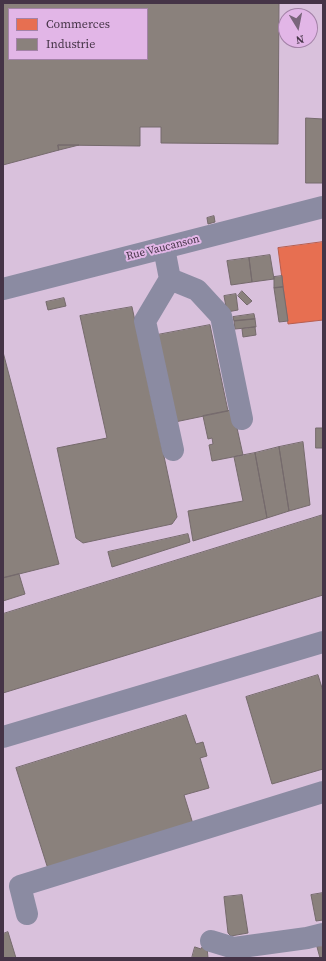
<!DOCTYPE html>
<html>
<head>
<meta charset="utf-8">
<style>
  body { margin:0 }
  #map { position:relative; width:326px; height:961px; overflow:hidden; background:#d9c1dc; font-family:"Source Serif 4",serif }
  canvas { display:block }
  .frame { position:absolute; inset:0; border:4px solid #453447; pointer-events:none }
  .legend { position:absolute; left:8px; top:8px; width:140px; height:52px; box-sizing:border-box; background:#e2b6e7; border:1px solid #a382a7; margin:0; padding:5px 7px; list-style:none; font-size:12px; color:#453447 }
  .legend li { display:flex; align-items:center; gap:8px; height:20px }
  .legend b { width:20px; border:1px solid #a382a7 }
  .north { position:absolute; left:278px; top:8px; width:40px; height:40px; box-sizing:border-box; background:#e2b6e7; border:1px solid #a382a7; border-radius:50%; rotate:170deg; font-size:11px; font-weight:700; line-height:16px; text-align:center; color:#453447 }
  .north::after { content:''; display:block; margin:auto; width:14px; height:18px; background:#79657b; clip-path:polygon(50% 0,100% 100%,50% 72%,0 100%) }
</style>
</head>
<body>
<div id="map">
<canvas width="326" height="961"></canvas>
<div class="frame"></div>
<ul class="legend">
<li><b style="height:11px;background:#e76f51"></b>Commerces</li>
<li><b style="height:11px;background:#8a817c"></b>Industrie</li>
</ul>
<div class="north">N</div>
</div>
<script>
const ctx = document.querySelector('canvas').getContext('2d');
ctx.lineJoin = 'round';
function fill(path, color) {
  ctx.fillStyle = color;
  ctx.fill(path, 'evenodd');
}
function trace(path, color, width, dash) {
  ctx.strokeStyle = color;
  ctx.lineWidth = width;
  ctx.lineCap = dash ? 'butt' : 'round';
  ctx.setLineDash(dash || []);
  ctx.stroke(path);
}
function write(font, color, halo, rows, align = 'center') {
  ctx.font = font + ' "Source Serif 4",serif';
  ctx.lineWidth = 4;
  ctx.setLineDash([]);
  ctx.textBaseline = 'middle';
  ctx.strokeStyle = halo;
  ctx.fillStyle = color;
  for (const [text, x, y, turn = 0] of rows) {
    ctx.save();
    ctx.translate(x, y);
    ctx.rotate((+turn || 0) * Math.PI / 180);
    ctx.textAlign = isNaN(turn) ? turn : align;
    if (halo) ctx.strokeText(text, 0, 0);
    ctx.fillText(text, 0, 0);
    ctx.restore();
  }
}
const shops = new Path2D(`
  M323,242v78l-35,4 -10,-76z`);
const industry = new Path2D(`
  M3,3h276l-1,141 -117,-1v-16h-21v19l-82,-1 1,5 -56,15zM9,9h138v50h-138z
  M306,118l17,1v64h-17z
  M58,145h21l-20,5z
  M214,216l1,6 -7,2 -1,-6z
  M270,255l4,24 -22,3 -3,-24z
  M249,258l3,24 -21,3 -4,-24z
  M282,276l1,11 -9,1v-11z
  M283,287l5,34 -9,1 -5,-34z
  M242,291l10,10 -5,4 -9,-9z
  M236,294l2,16 -11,2 -3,-16z
  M64,298l2,8 -18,4 -2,-8z
  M132,307l45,210 -5,7 -89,19 -7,-5 -19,-90 50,-10 -27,-122z
  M254,314l1,5 -21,2 -1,-4z
  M255,319l1,8 -21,2 -1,-8z
  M210,325l18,86 -53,11 -18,-87z
  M255,327l1,8 -13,2 -1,-8z
  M3,352l56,212 -56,14z
  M233,410l10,45 -31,6 -3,-16 4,-1 -1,-6 -4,1 -5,-23z
  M316,428h7v20h-7z
  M303,442l7,63 -21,6 -10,-64z
  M279,447l10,64 -22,7 -12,-65z
  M255,453l12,65 -74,23 -5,-30 55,-10 -9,-44z
  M323,515v80l-320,98v-79z
  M188,534l2,8 -78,25 -4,-15z
  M19,574l6,20 -22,7v-23z
  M318,675l5,16v78l-51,15 -26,-87z
  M186,715l10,29 7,-2 4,14 -7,2 9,30 -25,7 9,29 -145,45 -32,-101z
  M323,893v27l-7,1 -5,-26z
  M242,895l6,38 -17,3 -3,-3 -4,-36z
  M8,932l8,26h-13v-24z
  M323,946v12h-3l-3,-11z
  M195,947l6,2 1,-2h5l1,11h-16z`);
const minor = new Path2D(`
  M164,248l6,31 -25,42 28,129
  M170,279l27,11 24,26 21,103
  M3,289l320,-82
  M3,737l320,-95
  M27,914l-7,-28 303,-94
  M211,941l23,7 73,-10 16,-4`);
const streetNames = [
  ["Rue Vaucanson",163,248,-14]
];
fill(shops, '#e76f51');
trace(shops, '#b65d4e', 1);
fill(industry, '#8a817c');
trace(industry, '#756a6c', 1);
trace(minor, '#8b8ba2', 22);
write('11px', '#453447', '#e2b6e7', streetNames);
</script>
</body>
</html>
